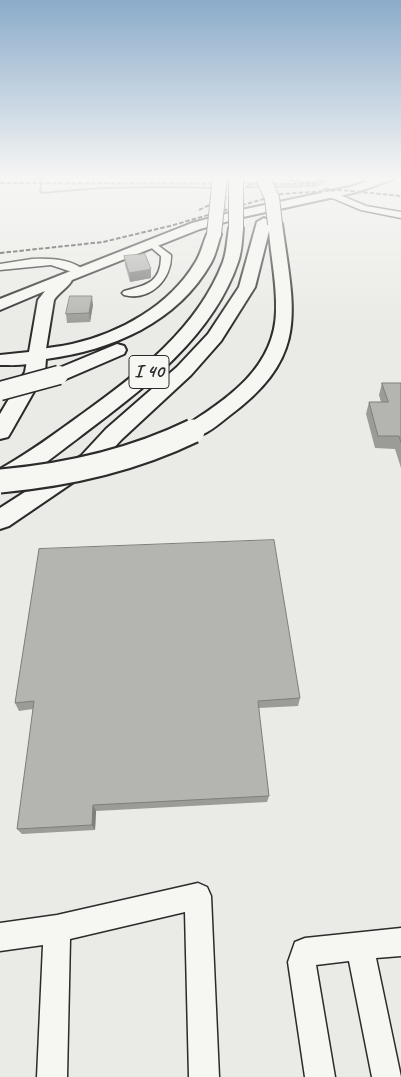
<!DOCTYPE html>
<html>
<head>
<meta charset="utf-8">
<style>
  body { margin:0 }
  canvas { display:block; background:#eaeae6 }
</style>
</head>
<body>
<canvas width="401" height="1077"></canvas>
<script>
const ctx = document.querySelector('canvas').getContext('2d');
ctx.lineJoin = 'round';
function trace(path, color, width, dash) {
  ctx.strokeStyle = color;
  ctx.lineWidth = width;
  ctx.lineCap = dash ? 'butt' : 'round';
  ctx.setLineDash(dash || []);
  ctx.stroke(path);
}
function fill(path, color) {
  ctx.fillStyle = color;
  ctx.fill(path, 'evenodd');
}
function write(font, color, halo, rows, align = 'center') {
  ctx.font = font + ' Caveat,sans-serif';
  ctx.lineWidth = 4.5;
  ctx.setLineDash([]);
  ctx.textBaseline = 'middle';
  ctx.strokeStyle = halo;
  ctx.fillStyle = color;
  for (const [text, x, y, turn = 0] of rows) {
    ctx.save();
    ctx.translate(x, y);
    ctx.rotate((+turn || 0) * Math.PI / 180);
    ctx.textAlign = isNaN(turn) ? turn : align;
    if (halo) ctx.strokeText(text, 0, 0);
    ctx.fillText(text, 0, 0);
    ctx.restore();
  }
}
const stream = new Path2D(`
  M38,178l4,2 -2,12 5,1c57,-7 113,-7 170,-5
  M250,187h13
  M272,187l43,-1 13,-6`);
const minor = new Path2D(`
  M290,178h35c-6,5 -30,5 -35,0z
  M361,178h10l1,1 -4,3z
  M326,189l40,17 35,6v6l-40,-8 -38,-16 -2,-2z
  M152,241l19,14c1,24 -21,47 -47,40l-2,-2 2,-2c22,-6 37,-8 37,-35l-14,-12z
  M32,259c17,-1 42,0 54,13l-5,3 -30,-10 -51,5v-6z
  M198,883l9,4 4,9 8,181h-30l-4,-165 -115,27 -3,138h-30l6,-132 -43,6v-28l57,-8z
  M401,928v28l-25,2 25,119h-29l-23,-116 -33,4 19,112h-30l-17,-115 7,-20 10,-4z`);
const major = new Path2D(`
  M377,178h16l-2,2 -34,12 -114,25 -43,12 -128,51c-3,7 -14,13 -18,20l-9,55c-8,12 -32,10 -45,10v-10l29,-3 9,-52 7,-9 -45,19v-11l192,-76 49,-13 109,-23z`);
const highway = new Path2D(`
  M264,218l6,3h10l2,3c12,88 28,132 -53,192 -13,10 -27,24 -44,20l-3,-5 3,-5c43,-27 90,-59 91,-115 1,-27 -5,-53 -7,-80l-14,56 -34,54 -30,34 -69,64 -25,27 -88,60 -9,3v-21l81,-52 25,-27 71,-62 31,-33 31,-47 18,-65z
  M236,224l5,1 2,3c-1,11 -1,23 -5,34 -26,77 -99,130 -161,177 -23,17 -49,40 -77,48v-18c29,-16 56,-36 82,-55 56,-40 116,-86 141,-152 4,-11 4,-23 6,-34l2,-3z
  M214,230l5,1 2,3c-3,9 -5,20 -10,29 -34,60 -99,87 -165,96l-1,13 -34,60 -3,5 -8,2v-25l25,-42 3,-17 2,-4c14,-3 29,-4 42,-7 48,-11 97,-38 123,-81 6,-9 8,-20 12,-29l2,-3z
  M117,344l7,2 2,4 -2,4 -58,25 -7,2 -7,-2 -3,-4 3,-4z`);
const rail = new Path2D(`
  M0,183l317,1
  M199,210l54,-26
  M0,253l103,-11 67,-16 111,-32 60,-4 60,6`);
const highwayBridgeFar2 = new Path2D(`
  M236,178v50
  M263,178l9,20 3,26
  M214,234l6,-56`);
const highwayBridgeFar1 = new Path2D(`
  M0,391l59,-16`);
const highwayBridge = new Path2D(`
  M0,481c68,-6 131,-20 193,-50`);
const wall = new Path2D(`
  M124,256l27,22 -21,4 -5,-17z
  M93,305l-3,17 -23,1 -1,-9z
  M382,383h19v85l-6,-19 -20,-1 -9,-34 3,-12h12l-2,-7z
  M39,549l261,149 -2,8 -40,2 11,88 -2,6 -171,9 -1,19 -73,4 -5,-5 16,-120 -14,2 -4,-8z`);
const shadedWall = new Path2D(`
  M151,269v9l-21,4 -1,-9z
  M92,296l1,9 -3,17 -1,-9z
  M93,805l3,6 -1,19 -3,-5z`);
const building = new Path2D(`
  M145,254l6,15 -22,4 -5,-17z
  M70,296h22l-3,17 -23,1z
  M382,383h19v60l-2,-7h-21l-9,-34h19z
  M274,540l26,158 -42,3 11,95 -176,9 -1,20 -75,4 17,-128 -19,2 24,-154z`);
const shields = [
  [149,372,40]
];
const shieldNames = [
  ["I 40",149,372]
];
trace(stream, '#727270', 2);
trace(minor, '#2b2b2b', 3);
trace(major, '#2b2b2b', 4);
trace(highway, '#2b2b2b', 4);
fill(minor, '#f6f6f2');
fill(major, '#f6f6f2');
fill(highway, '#f6f6f2');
trace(rail, '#2b2b2b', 2, [4.5, 2]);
trace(highwayBridgeFar2, '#2b2b2b', 16, []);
trace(highwayBridgeFar1, '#2b2b2b', 21, []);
trace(highwayBridge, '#2b2b2b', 27, []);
trace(highwayBridgeFar2, '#f6f6f2', 14);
trace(highwayBridgeFar1, '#f6f6f2', 18);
trace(highwayBridge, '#f6f6f2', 23);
fill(wall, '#9b9b98');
fill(shadedWall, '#7e7e7c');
fill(building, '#b4b4b1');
trace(building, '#7e7e7c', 1);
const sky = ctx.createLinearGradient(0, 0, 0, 328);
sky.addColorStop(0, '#8bacca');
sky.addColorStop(0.54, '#f6f6f4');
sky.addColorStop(1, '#f6f6f400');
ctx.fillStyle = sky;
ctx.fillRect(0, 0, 401, 328);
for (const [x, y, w] of shields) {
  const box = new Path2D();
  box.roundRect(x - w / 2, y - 16.5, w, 33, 4);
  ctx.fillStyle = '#f6f6f2';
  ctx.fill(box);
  trace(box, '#2b2b2b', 1);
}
write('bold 19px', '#2b2b2b', null, shieldNames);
</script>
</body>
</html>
